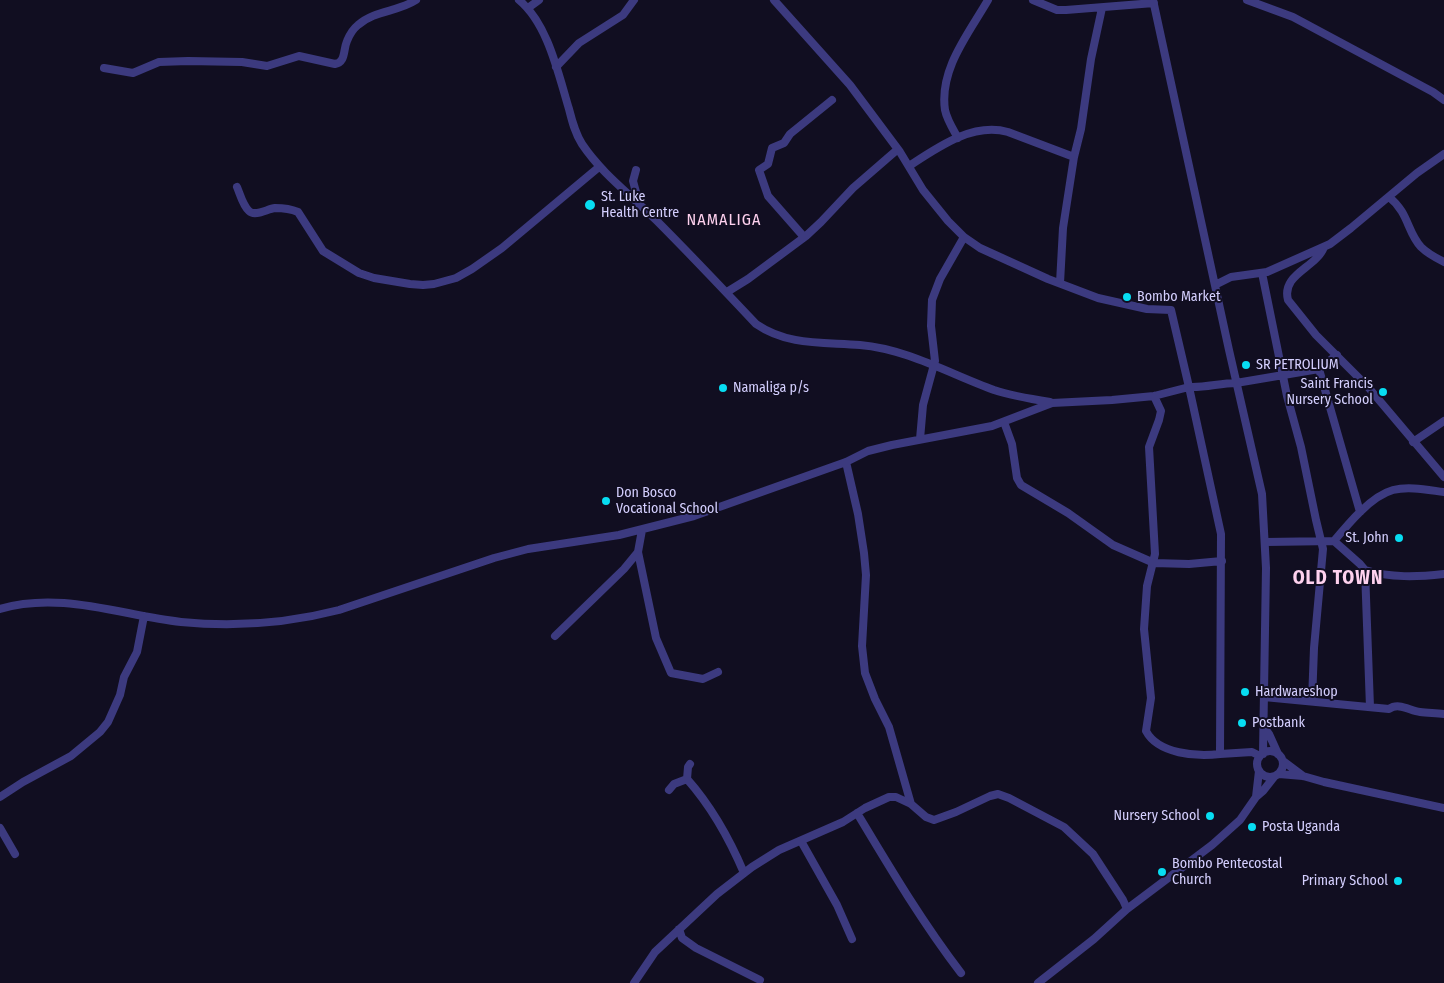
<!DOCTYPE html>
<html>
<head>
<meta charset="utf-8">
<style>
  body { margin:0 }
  canvas { display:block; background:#110e21 }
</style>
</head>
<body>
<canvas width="1444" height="983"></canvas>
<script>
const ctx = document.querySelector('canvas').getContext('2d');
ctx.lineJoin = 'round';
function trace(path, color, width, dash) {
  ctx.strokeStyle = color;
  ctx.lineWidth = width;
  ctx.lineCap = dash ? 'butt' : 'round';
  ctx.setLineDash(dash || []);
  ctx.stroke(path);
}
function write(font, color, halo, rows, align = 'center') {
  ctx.font = font + ' "Fira Sans Condensed",sans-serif';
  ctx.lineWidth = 4;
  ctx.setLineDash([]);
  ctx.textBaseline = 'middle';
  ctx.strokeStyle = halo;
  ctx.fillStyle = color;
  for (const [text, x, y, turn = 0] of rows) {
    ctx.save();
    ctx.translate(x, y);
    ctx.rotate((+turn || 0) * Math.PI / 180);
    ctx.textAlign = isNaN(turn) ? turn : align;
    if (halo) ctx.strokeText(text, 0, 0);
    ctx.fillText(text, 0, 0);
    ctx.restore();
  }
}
const street = new Path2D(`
  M519,0c29,24 39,73 50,109 3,12 6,24 13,35 20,30 49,51 74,76 34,34 67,69 100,104 32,22 67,18 104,21 47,4 90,29 134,45 18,6 37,9 56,12
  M774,0l76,85 50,67 23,38 25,31 16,16 16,11 68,31 50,19 49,11 24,1 18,77c16,1 31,-4 47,-4l83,-14 18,-14
  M1033,0l24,10h9l88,-7
  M1153,0l76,350 33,144 4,74 -3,186
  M1247,0l46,17 140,75 11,8
  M528,8l11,-8
  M556,67l23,-24 44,-28 11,-15
  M104,68l29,5 26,-11 29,-1 54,1 25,4 32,-10 36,8c11,-2 8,-14 12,-23 2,-5 6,-12 11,-16 17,-15 40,-13 58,-25
  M958,138c-5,-9 -11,-18 -13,-28 -6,-41 24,-77 43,-110
  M909,166c29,-19 64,-44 99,-34l66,25
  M237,187c3,7 6,19 12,24 6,6 18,-2 26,-3 7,0 16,1 23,4l25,39 36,22 15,5 36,6 13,1 11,-1 22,-6 16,-9 30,-21 97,-81
  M630,196l6,-4 -3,-11 3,-11
  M1389,197c20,16 18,35 32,50 6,6 15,11 23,15
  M804,237l-36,-41 -9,-26 9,-6 4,-16 12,-5 6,-9 42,-34
  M1324,247c-8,21 -43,27 -36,53l28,35 52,52 76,90
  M1262,273l25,123 14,51 15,73 7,29 -9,99 -2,53
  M1060,283l3,-55 11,-71 7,-28 10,-70 11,-51
  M1215,285l16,-8 36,-5 63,-28 21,-16 66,-55 27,-19
  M727,292l21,-13 58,-43 15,-14 32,-34 45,-39
  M1319,369l41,143
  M1004,422l8,22 5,34 4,7 47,28 45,32 41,18 35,1 33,-3
  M920,439l3,-34 12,-44 -4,-35 1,-26 8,-21 24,-42
  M1413,442l31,-21
  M846,462l12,52 6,39 2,22 -4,71 3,27 10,26 14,28 22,77
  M1334,541c14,-17 37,-45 59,-51 16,-4 35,0 51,2
  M1266,542l68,-1 26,23 5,6 5,137
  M638,552l18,86 15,35 32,6 15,-7
  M1365,570c26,8 52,7 79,4
  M0,609c60,-18 120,6 181,13 52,5 108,1 158,-12l155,-52 34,-9 91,-14 75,-19 152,-54 22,-11 24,-6 100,-19 60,-23 60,-3 42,-4 35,-9 32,147 -1,220c-23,3 -62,0 -74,-23l5,-33 -7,-69 3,-43 8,-32 -6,-107 10,-27 2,-9 -7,-15
  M555,636l69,-67 14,-17 4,-22
  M1264,697l125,12c10,-7 21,2 31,3 8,1 16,1 24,2
  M1264,727l5,7 9,20
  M1257 764a13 13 0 1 1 26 0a13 13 0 1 1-26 0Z
  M1220,754l32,-2 8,4
  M1283,761l20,15
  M1279,774l24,2 21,6 120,26
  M687,779l1,-12 2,-3
  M669,790l5,-6 13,-5c24,27 43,61 57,94
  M0,797l23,-15 48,-26 29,-24 8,-10 12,-27 4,-18 13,-25 7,-36
  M1256,797l7,-6 11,-14
  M857,813c33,55 65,109 104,160
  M0,828l15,26
  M801,841l36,64 15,34
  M679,929l3,9 14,10 64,32
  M634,983l21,-31 62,-58 35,-27 27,-17 64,-28 22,-14 24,-11h7l15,7 15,13 8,3 22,-8 34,-16 8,-2 11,4 55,29 29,27 30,46 4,9
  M1038,983l56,-44 33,-30 85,-64 28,-25 16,-23 3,-26`);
const markers = [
  [590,205,6,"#07ddf2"],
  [1127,297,5,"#07ddf2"],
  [1246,365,5,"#07ddf2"],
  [723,388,5,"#07ddf2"],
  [1383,392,5,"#07ddf2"],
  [606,501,5,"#07ddf2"],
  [1399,538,5,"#07ddf2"],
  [1245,692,5,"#07ddf2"],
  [1242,723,5,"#07ddf2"],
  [1210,816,5,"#07ddf2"],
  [1252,827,5,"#07ddf2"],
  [1162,872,5,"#07ddf2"],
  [1398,881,5,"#07ddf2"]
];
const poiNames = [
  ["St. Luke",601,197],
  ["Health Centre",601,213],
  ["Bombo Market",1137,297],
  ["SR PETROLIUM",1256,365],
  ["Saint Francis",1373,384,"right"],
  ["Nursery School",1373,400,"right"],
  ["Namaliga p/s",733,388],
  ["Don Bosco",616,493],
  ["Vocational School",616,509],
  ["St. John",1389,538,"right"],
  ["Hardwareshop",1255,692],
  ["Postbank",1252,723],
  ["Nursery School",1200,816,"right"],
  ["Posta Uganda",1262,827],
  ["Bombo Pentecostal",1172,864],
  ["Church",1172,880],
  ["Primary School",1388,881,"right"]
];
const quarterNames = [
  ["NAMALIGA",724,221]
];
const districtNames = [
  ["OLD TOWN",1338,579]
];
trace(street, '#3c3a7f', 8);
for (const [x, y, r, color] of markers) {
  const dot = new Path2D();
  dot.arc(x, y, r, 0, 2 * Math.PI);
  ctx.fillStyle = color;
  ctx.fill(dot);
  trace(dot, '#110e21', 2);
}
write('14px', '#d4cffe', '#110e21', poiNames, 'left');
ctx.letterSpacing = '1px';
write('16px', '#fed1ee', '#110e21', quarterNames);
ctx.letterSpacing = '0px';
ctx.letterSpacing = '1px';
write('bold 19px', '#fed1ee', '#110e21', districtNames);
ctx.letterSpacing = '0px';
</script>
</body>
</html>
